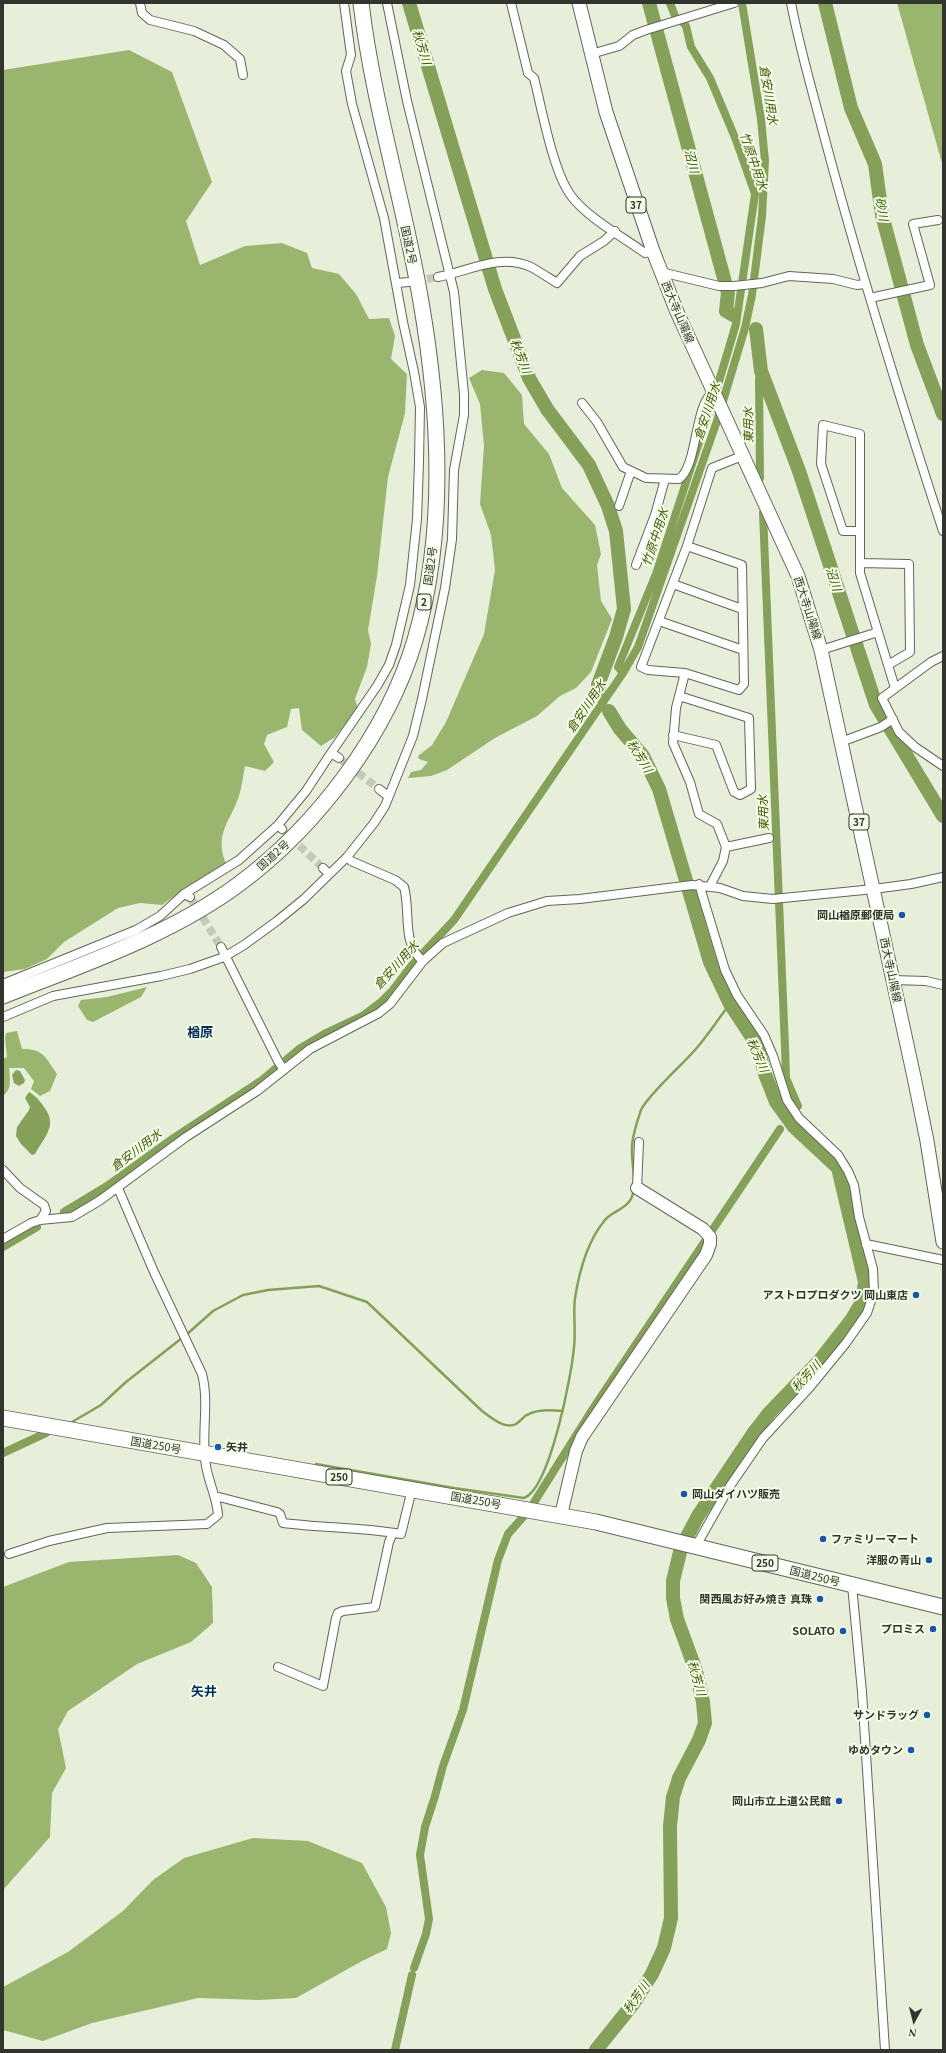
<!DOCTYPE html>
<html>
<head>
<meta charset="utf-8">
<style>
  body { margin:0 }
  #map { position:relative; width:946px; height:2053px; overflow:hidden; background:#e7efdb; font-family:Georgia,serif }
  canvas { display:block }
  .frame { position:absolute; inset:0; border:4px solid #32352d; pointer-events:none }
  .north { position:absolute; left:894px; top:2001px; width:40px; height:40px; -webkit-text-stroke:3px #f4fde8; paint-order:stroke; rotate:187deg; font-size:11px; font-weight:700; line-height:16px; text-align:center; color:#32352d }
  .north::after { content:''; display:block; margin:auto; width:14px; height:18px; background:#32352d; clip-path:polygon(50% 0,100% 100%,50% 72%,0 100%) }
</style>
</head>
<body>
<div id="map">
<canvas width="946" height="2053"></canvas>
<div class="frame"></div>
<div class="north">N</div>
</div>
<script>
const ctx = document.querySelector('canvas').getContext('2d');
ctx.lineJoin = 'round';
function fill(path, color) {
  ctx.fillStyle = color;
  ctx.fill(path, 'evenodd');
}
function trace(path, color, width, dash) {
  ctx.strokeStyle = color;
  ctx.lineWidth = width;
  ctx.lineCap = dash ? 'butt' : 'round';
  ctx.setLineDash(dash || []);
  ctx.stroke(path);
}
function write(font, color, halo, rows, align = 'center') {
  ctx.font = font + ' Georgia,"Noto Sans JP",serif';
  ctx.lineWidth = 4;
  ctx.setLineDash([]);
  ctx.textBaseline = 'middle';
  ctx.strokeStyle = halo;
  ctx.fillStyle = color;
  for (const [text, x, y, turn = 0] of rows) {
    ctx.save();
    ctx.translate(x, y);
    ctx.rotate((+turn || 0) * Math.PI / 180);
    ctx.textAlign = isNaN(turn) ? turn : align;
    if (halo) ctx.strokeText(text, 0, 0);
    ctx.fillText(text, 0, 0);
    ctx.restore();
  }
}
const forest = new Path2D(`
  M897,3h46v164z
  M129,50l43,22 40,110 -26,39 14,44 45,-19 37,-3 25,10 5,15 27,6 17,20 13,25 20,-1 6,18 -4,23 16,15 -2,39 -17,64 -11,99 -9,54 3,14 -4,23 -12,32 3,9 -23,29 -14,9 -19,-16 -3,-22 -8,1 -4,18 -20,8 -3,9 10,18 -9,9 -20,-5c-2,10 -3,20 -6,30 -9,27 -26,38 -12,70l-33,20 -10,3 -22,16 -22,-2 -22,5 -54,34 -17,17 -22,10 -22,3v-902z
  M482,370l22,3 18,22 2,29 25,30 13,34 33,37 6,29 -4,11 4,36 11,18 -21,53 -15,16 -16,8 -23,20 -42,22 -48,32 -16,6 -23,2 3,-6 10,-2 7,-8 -9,-3 -1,-3 14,-11 14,-23 38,-88 11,-64 -4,-35 -11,-31 4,-58 -4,-42 -11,-26z
  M147,987l-6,10 -48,25 -6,-2 -9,-14 3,-6 26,-3z
  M17,1031l5,18c21,-1 24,9 35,25l-7,17 -10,5 -9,-7 3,-8 -10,-13h-15c1,11 3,21 -6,28v-37l4,-2 -2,-18 1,-6z
  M178,1555l18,8 16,24 1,36 -22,19 -54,22 -69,47 -10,18 8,39 -14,25 -2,44 -47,53v-303l66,-25z
  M253,1838l55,3 54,22 24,44 5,26 -4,16 -25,12 -66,37 -37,2 -61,-2 -106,25 -49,18 -40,-11v-43l65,-35 55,-41 30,-31 31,-22z`);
const water = new Path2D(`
  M16,1070l4,1 5,9 -1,3 -5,3 -5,-3 -2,-8z
  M29,1092c7,4 11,9 15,15 14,18 1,29 -9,47l-3,1 -11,-11 -5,-8 1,-9 12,-17 1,-3 -5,-9z`);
const stream = new Path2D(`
  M186,1335l27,-24 30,-16 25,-5 51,-4 48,16 115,109c8,6 23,19 34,13 5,-3 7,-8 13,-10 10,-5 23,-4 34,-3
  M72,1422l29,-17 25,-23 56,-44
  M316,1464l138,24 70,10c26,-9 48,-125 50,-151 2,-16 -1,-33 1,-49 4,-25 13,-58 30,-78 7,-9 20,-10 26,-21 7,-14 0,-35 1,-51 0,-12 5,-26 9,-38 6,-14 42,-46 54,-60 13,-15 23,-31 35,-46`);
const canal = new Path2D(`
  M670,3l5,13
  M682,21l4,5 5,21 19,31 26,62 19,54 -19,130 -19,64
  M760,478l-1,-99 2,-8
  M763,513l22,534 1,31 12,28 -3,3
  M623,673l-5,-6 38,-93 55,-168
  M64,1212l43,-26 68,-49 87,-57 37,-31 27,-16 38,-18 17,-13 12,-12 19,-25 42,-45 169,-247 15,-26 79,-226 28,-93 7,-33 10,-79 3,-55 -4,-42 -19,-116
  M3,1247l34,-20
  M3,1453l43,-20
  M533,1504l61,-97 186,-278
  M414,1968l12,-34 3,-15 -9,-64 5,-28 10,-31 8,-30 20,-56 35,-150 10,-26 16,-18
  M395,2050l17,-75`);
const river = new Path2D(`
  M409,3l86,286 34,89 18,31 42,56 19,41 8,25 8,78 -8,28 -18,48 2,10
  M649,3l79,290 -2,18 7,4
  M825,3l26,105 24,56 7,51 35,130 26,69
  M756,329l5,42 38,100 77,234 67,111
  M596,2050l37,-46 19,-30 12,-26 7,-30 -1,-92 3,-29 6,-19 20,-38 6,-17 -2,-21 -7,-31 -19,-52 -4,-21v-17l8,-33 17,-32 57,-85 14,-18 51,-53 32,-41 10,-17 3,-20 -27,-114 -44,-41 -18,-25 -11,-28 -8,-29 -27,-41 -20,-42 -51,-173 -16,-33 -23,-27 -11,-18`);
const streetTunnel = new Path2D(`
  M415,281l23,-4
  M339,758l40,31
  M282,829l41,39
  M190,897l31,50`);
const street = new Path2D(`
  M140,3l2,10 8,7 44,11 30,14 16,14 3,16
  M511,3l17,70 6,5c8,31 19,95 38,119 16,21 51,40 73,56l8,-2
  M791,3c9,47 23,94 35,140 35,131 75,259 117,388
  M591,54l28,-8 14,-11 13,-5 88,-27
  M661,272l58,14h15l28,-3 27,-7 44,3 24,6 8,-1
  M438,277c31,-6 62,-24 93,-10 9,5 18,11 26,16l23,-27 24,-15 11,-10
  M397,283l12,-1
  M870,298l60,-13 -17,-61 25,-4
  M582,403l15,19 26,45 23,11 33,1c19,-14 15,-73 34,-87
  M619,506l12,-35
  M860,531h-17l-22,-67 2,-39 37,9v139l35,115
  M687,546l55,19 2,119 -5,6 -54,-17 -37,-3 -7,-3 46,-121 25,-78 30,-12
  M860,563l49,1 1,88 -22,13
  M636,565l19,-50 10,-36
  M673,584l69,25
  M659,621l84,29
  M821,650l57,-18
  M943,656l-12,6 -49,36 17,34 16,15 28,19
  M685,673l-9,35 -3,35 17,39 9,32 18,10 9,23 -3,14 -13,25
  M673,735l43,10 18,47 6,3 11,-6 -2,-71 -70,-22
  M841,742l40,-15 12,-8
  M331,753l46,-67 12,-21 7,-20 14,-60 7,-66 2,-57 1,-55 -6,-35 -11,-50 -19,-104 -32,-114 -6,-33 5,-16 -7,-52
  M379,789l9,7
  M282,829l-4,-4 28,-34 25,-38 8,5
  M726,847l43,-9
  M347,857l4,4 44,19 9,7c7,24 -3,57 19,74
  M323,868l6,6
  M190,897l-6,-3 55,-34 39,-35
  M221,947l57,114 6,9
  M893,980l33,1 17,4
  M3,984l133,-54 24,-14 24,-22
  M3,1017l50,-21 108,-20 29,-7 34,-12 20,-12 33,-24 27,-22 43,-42 27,-34 11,-17 28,-70 9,-37 23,-111 7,-49 2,-69 10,-55v-21l-10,-102 -47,-191 -20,-98
  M3,1170l17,18 24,17 2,6 -6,9
  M637,1188l2,-46
  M3,1239l28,-16 9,-3 32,-3 27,-16 87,-64 71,-46 53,-42 69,-36 11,-9 33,-43 20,-18 65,-30 39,-12 33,-2 112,-14 28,3 23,8 30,3 101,-10 37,-5 32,-7
  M866,1244l77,16
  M215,1498l4,-1 58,15 3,2 3,9c39,5 79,4 118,11l11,-45
  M696,1546l34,-60 33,-48 47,-51 36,-44 21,-30 7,-21 -1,-23 -14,-52 -5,-32 -6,-14 -10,-16 -39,-37 -12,-18 -14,-44 -9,-21 -27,-40 -12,-25 -26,-86
  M9,1554l40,-13 58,-13 100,-4 11,-9c-1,-19 -12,-37 -13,-57 -3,-28 4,-57 -3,-84l-48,-102 -36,-84
  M852,1585l10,107 23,358
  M278,1667l45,19 13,-68 2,-5 5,-2 32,-4 14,-65 4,-9`);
const secondary = new Path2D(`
  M561,1515l15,-64 6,-14 124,-182 4,-11v-7l-7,-8 -66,-41`);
const primary = new Path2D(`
  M579,3l27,109 47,139 24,61 121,264 23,74 93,427 13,64 16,101`);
const highway = new Path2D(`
  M3,996c80,-32 166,-60 236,-112 78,-58 148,-150 176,-244 32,-108 25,-228 6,-338 -17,-101 -48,-198 -60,-299
  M3,1418l593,104 347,85`);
const markers = [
  [902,915,4,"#1a55a6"],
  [916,1295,4,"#1a55a6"],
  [218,1447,4,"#1a55a6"],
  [684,1494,4,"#1a55a6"],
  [823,1539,4,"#1a55a6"],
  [929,1560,4,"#1a55a6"],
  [820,1599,4,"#1a55a6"],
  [933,1629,4,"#1a55a6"],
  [843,1631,4,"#1a55a6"],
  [927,1715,4,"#1a55a6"],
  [911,1750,4,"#1a55a6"],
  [839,1801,4,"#1a55a6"]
];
const shields = [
  [636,205,20],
  [424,602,14],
  [859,822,20],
  [339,1477,26],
  [765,1563,26]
];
const shieldNames = [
  ["37",636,205],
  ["2",424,602],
  ["37",859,822],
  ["250",339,1477],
  ["250",765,1563]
];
const streetNames = [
  ["国道2号",409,245,78],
  ["西大寺山陽線",678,312,67],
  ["国道2号",430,566,-82],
  ["西大寺山陽線",808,608,72],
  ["国道2号",273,855,-42],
  ["西大寺山陽線",891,970,78],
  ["国道250号",156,1445,10],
  ["国道250号",476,1500,10],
  ["国道250号",815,1576,14]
];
const poiNames = [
  ["岡山楢原郵便局",894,915],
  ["アストロプロダクツ 岡山東店",908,1295],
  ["矢井",226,1447,"left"],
  ["岡山ダイハツ販売",692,1494,"left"],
  ["ファミリーマート",831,1539,"left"],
  ["洋服の青山",921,1560],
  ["関西風お好み焼き 真珠",812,1599],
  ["プロミス",925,1629],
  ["SOLATO",835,1631],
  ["サンドラッグ",919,1715],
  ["ゆめタウン",903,1750],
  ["岡山市立上道公民館",831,1801]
];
const waterNames = [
  ["秋芳川",422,47,73],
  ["倉安川用水",769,95,81],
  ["沼川",692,161,75],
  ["竹原中用水",754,161,71],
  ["砂川",882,209,80],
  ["秋芳川",521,356,69],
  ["倉安川用水",707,411,-72],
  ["東用水",748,425,-91],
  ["竹原中用水",655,537,-72],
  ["沼川",834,579,72],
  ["倉安川用水",586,706,-56],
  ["秋芳川",640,756,58],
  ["東用水",763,813,-92],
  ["倉安川用水",396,965,-48],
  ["秋芳川",758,1055,67],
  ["倉安川用水",136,1150,-37],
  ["秋芳川",806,1376,-48],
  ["秋芳川",697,1678,74],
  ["秋芳川",636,1997,-55]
];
const quarterNames = [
  ["楢原",200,1032],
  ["矢井",204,1691]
];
fill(forest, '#9ab66e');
fill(water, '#85a059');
trace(stream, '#85a059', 2.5);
trace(canal, '#85a059', 8);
trace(river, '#85a059', 14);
trace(streetTunnel, '#c3cab8', 8, [8, 4]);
trace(street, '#606756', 10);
trace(secondary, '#606756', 14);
trace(primary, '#606756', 15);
trace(highway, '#606756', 17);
trace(street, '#fff', 8);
trace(secondary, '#fff', 12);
trace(primary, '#fff', 13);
trace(highway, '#fff', 15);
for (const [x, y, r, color] of markers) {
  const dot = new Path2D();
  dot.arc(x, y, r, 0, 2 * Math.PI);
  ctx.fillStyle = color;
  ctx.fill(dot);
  trace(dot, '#f4fde8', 1.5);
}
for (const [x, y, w] of shields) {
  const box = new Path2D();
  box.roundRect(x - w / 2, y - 8, w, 16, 3);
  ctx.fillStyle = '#f4fde8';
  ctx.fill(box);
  trace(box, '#32352d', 1);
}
write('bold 10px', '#32352d', null, shieldNames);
write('11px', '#32352d', '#f4fde8', streetNames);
write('bold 11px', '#32352d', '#f4fde8', poiNames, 'right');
write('italic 12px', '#405804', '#f4fde8', waterNames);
write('bold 13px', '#052b5e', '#f4fde8', quarterNames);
</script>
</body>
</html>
